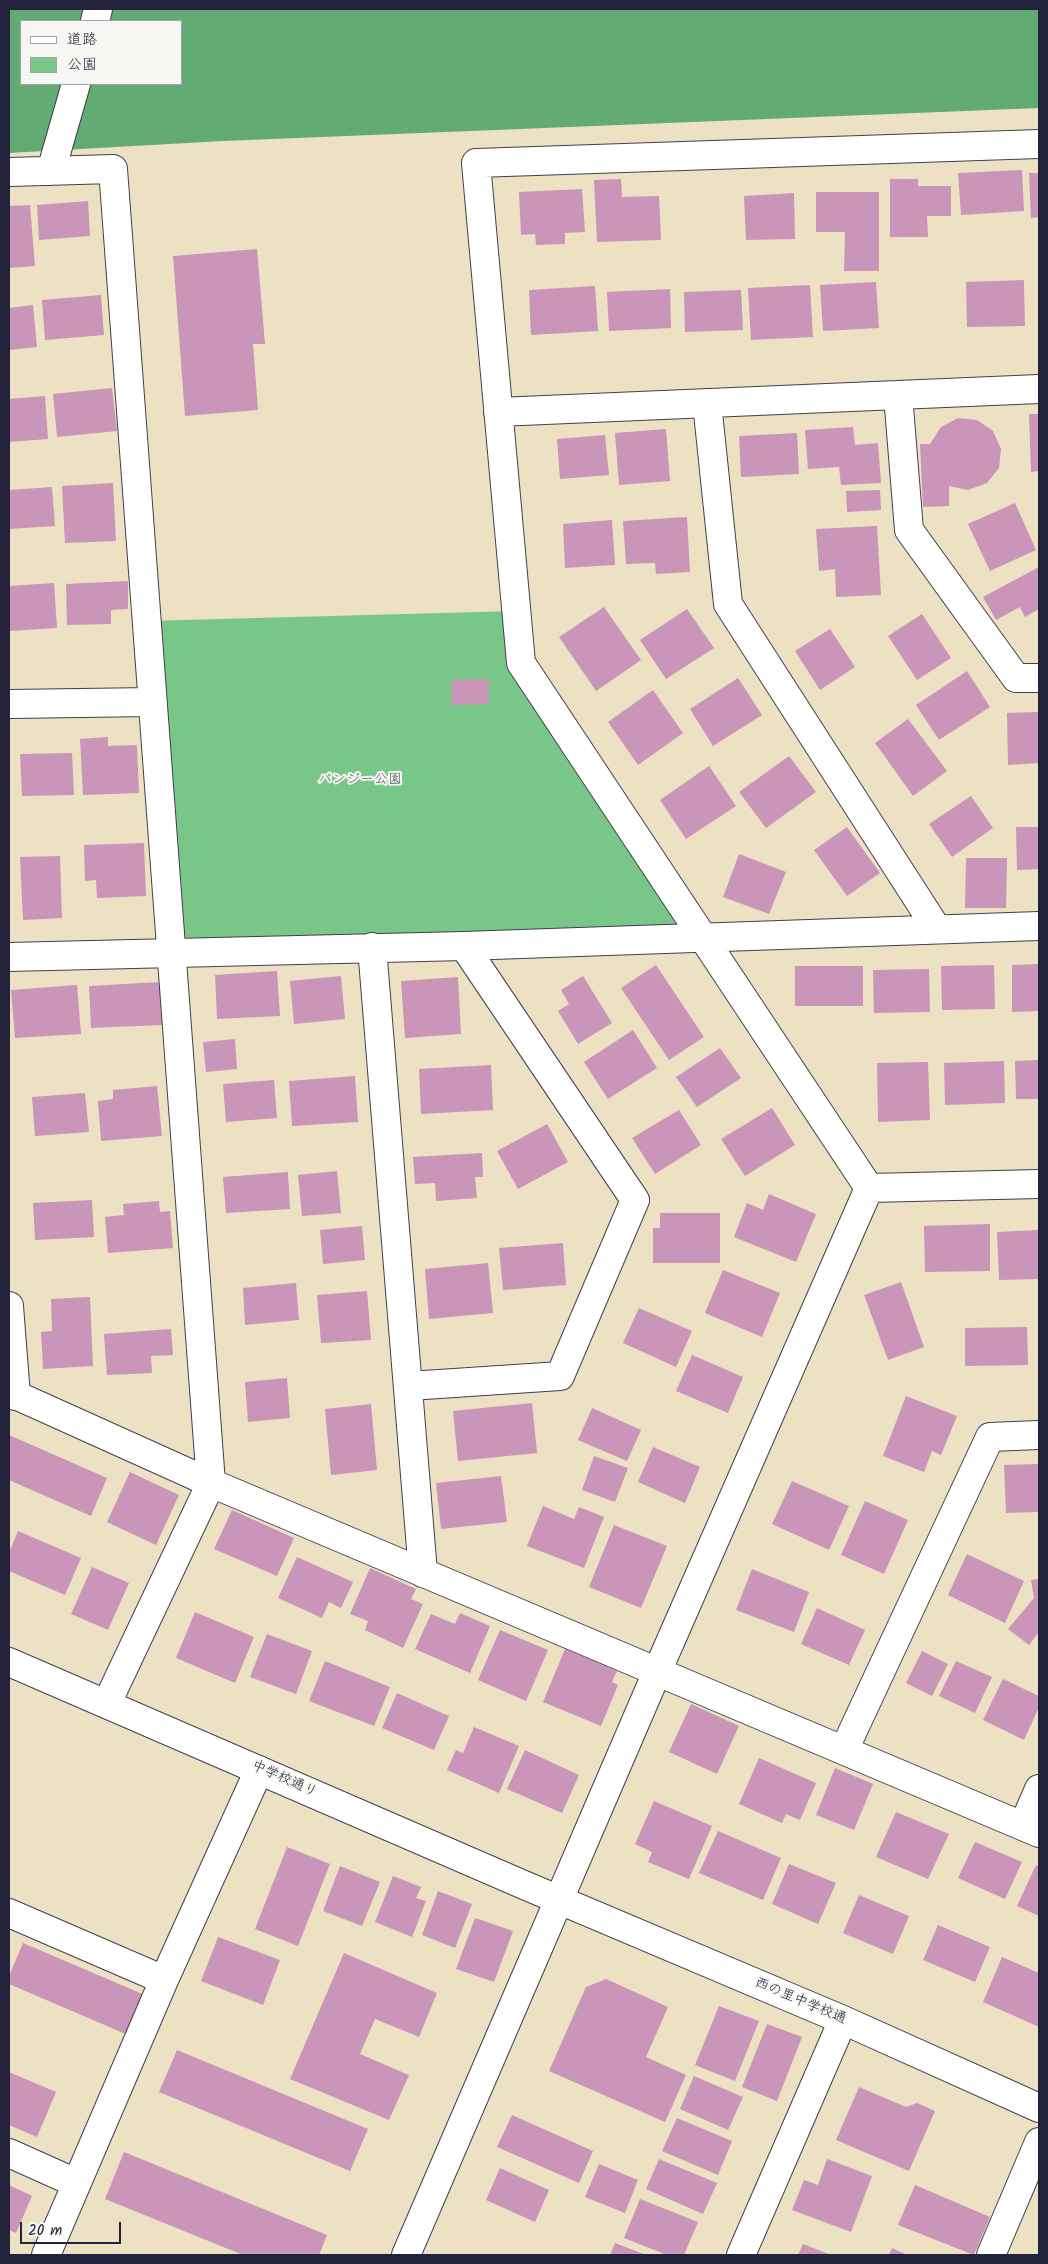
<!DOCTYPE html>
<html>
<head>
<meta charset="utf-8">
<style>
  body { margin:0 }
  #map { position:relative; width:1048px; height:2264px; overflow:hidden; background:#ede1c3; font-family:Kalam,"Klee One",sans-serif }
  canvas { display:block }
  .frame { position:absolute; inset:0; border:10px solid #22223b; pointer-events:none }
  .legend { position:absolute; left:20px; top:20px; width:162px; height:65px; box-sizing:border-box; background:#f6f6f2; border:1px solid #a1a1a9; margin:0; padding:6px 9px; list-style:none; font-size:15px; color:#22223b }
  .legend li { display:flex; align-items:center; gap:10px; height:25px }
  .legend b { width:25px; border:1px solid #a1a1a9 }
  .scale { position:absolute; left:20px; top:2222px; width:101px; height:22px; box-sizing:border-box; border:2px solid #22223b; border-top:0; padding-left:6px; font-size:15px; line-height:18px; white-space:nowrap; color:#22223b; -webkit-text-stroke:4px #f6f6f2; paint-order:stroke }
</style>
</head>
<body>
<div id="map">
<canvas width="1048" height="2264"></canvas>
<div class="frame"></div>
<ul class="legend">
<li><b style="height:6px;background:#fff"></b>道路</li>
<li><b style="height:14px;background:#78c788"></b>公園</li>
</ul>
<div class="scale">20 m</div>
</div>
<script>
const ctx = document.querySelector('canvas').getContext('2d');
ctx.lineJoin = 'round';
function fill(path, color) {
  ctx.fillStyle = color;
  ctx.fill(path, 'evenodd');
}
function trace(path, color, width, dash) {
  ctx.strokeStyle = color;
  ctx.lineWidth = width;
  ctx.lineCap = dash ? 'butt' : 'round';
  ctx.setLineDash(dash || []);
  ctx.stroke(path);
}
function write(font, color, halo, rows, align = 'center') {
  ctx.font = font + ' Kalam,"Klee One",sans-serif';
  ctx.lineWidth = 4;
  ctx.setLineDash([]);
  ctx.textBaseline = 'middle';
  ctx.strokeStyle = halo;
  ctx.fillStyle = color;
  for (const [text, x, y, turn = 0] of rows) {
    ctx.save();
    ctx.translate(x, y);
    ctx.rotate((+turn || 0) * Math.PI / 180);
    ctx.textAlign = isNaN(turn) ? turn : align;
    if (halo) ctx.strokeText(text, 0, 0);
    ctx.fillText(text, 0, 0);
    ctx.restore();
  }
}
const green = new Path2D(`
  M516,611l5,52 181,276 -530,15 -26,-333z`);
const forest = new Path2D(`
  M9,9h1030v99l-816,33 -214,12zM21,21h160v63h-160z`);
const building = new Path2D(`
  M1022,170l2,41 -63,4 -3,-42z
  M1029,173h10v44l-8,1z
  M621,179l1,18 37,-1 2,44 -64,2 -3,-62z
  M890,179h28v7h33v30h-24l1,21h-38z
  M582,189l3,43 -20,1v11l-29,1 -1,-11 -14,1 -2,-43z
  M816,192h63v79h-35l1,-39h-29z
  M794,193l1,46 -49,1 -2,-44z
  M88,201l2,35 -51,4 -2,-35z
  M30,205l5,61 -26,2v-62z
  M257,249l8,95h-12l5,66 -73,6 -12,-160z
  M1024,280l1,46 -58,1 -1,-45z
  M876,282l3,46 -56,3 -3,-46z
  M810,285l3,52 -62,3 -3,-52z
  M595,286l3,45 -67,4 -2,-45z
  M670,289l1,39 -62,3 -2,-39z
  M741,290l2,40 -58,2 -1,-40z
  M101,295l3,40 -59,5 -3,-40z
  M33,305l4,42 -28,3v-42z
  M112,388l5,43 -60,6 -4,-43z
  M45,396l3,43 -39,3v-43z
  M1029,414h10v57l-8,1z
  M958,418l19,2 16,11 8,18 -2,19 -12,15 -19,7 -19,-4v20l-26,1 -3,-63h10l11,-17z
  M853,427l2,18 23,-2 3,40 -40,2 -2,-18 -31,2 -3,-39z
  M666,429l4,52 -51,4 -4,-52z
  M797,433l2,41 -58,3 -2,-41z
  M605,435l4,40 -49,4 -3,-40z
  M113,483l3,58 -51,2 -3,-57z
  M52,487l3,39 -46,3v-39z
  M880,490l1,20 -34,2 -1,-21z
  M1015,503l21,47 -46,21 -22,-47z
  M687,517l3,55 -34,2 -1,-11 -29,1 -3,-43z
  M612,520l3,45 -50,3 -2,-44z
  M877,526l4,69 -45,2 -1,-28 -16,2 -3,-42z
  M1039,567v42l-14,8 -5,-10 -24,13 -13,-23z
  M128,581v28l-17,1v14l-44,1 -1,-41z
  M54,583l3,45 -48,3v-45z
  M604,607l37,53 -45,31 -37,-54z
  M687,609l27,39 -48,31 -26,-39z
  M922,614l29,44 -34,22 -29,-44z
  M830,629l25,38 -35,23 -25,-39z
  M967,671l23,36 -51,33 -23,-35z
  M738,678l24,37 -49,31 -23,-37z
  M489,679v25l-37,1 -1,-25z
  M653,690l30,43 -45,32 -30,-43z
  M1039,712v51l-31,2 -1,-52z
  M908,719l39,52 -34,25 -38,-53z
  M108,737v9l29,-1 2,48 -56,2 -3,-56z
  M72,753l2,42 -52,1 -2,-42z
  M789,756l27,36 -50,36 -27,-36z
  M709,766l27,40 -50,33 -26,-39z
  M971,796l22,32 -41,29 -23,-33z
  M847,827l33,46 -33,23 -33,-46z
  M1016,827h23v42l-22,1z
  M144,843l2,53 -49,2 -1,-18 -11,1 -1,-36z
  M739,854l47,18 -17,42 -46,-17z
  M60,856l2,62 -39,2 -3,-63z
  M966,858h41l-1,50h-41z
  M1039,964v47l-27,1v-47z
  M656,965l48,72 -35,23 -48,-72z
  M994,965l1,44 -53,1 -1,-44z
  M795,966h68v40h-68z
  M929,969l1,43 -56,1 -1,-43z
  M277,971l3,45 -63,3 -2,-44z
  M341,976l4,43 -51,5 -4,-43z
  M583,976l29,47 -34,21 -20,-33 11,-7 -8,-14z
  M458,977l3,57 -56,4 -4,-57z
  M160,982l2,43 -71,3 -2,-42z
  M77,985l4,49 -66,4 -4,-48z
  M633,1030l24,38 -49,31 -24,-37z
  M235,1039l2,30 -31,3 -3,-30z
  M720,1048l21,30 -44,29 -21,-30z
  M1039,1060v39h-23l-1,-38z
  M1004,1061l1,42 -60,2 -1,-42z
  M928,1062l2,58 -52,2 -1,-59z
  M491,1065l2,45 -72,4 -2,-45z
  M355,1076l3,46 -66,4 -3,-45z
  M274,1080l3,38 -51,4 -3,-38z
  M157,1086l5,50 -61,5 -3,-40 15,-2v-9z
  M85,1093l4,39 -54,4 -3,-39z
  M772,1108l23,37 -50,31 -24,-37z
  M679,1110l22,35 -46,29 -23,-36z
  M547,1124l21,38 -50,27 -21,-38z
  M482,1153l1,24h-8l2,21 -41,3 -1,-18 -20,1 -2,-27z
  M337,1171l4,42 -39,3 -4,-41z
  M288,1172l2,37 -64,4 -3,-36z
  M769,1194l47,20 -20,48 -62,-25 13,-34 16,7z
  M92,1200l2,37 -59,3 -2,-37z
  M159,1201l1,11 10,-1 3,37 -65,5 -3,-36 19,-2 -1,-11z
  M660,1213h60v50h-67v-35h7z
  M990,1224v47l-65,1 -1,-46z
  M362,1226l3,34 -42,4 -3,-34z
  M1039,1230v49l-40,1 -2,-48z
  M563,1243l3,42 -63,5 -4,-42z
  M488,1263l5,50 -64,6 -4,-50z
  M723,1270l57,23 -18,44 -57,-24z
  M901,1282l23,65 -36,13 -24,-65z
  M296,1283l3,37 -54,5 -2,-37z
  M367,1291l4,49 -50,3 -4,-48z
  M90,1297l3,69 -50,3 -2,-37 11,-1 -1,-32z
  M639,1308l53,23 -16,36 -53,-24z
  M1027,1327l1,38 -63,1v-38z
  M171,1329l2,26 -22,1 1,17 -45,2 -3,-41z
  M692,1355l51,22 -15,36 -52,-22z
  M287,1378l3,40 -42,4 -3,-40z
  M906,1396l51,20 -16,39 -9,-4 -8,21 -41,-16z
  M532,1403l5,50 -79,8 -5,-50z
  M371,1404l6,66 -46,5 -6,-66z
  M592,1408l49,22 -14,31 -49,-21z
  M9,1435l98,43 -16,38 -82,-36z
  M653,1447l47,20 -15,36 -47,-21z
  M594,1456l34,12 -13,34 -33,-12z
  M1039,1464v48l-33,1 -2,-48z
  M130,1472l49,23 -23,50 -49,-23z
  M501,1476l6,46 -66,7 -5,-46z
  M792,1481l57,25 -20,44 -57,-26z
  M865,1501l43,19 -24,54 -43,-19z
  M543,1506l31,13 5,-12 25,10 -20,51 -57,-22z
  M232,1510l62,28 -17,38 -63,-27z
  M614,1525l53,21 -26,62 -52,-21z
  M18,1531l63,27 -16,37 -56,-24v-18z
  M967,1554l57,27 -19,42 -57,-28z
  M297,1557l56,25 -12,26 -12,-6 -7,16 -44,-20z
  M92,1567l37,16 -21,47 -37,-16z
  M370,1568l46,21 -5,10 12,5 -20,44 -38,-18 3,-9 -18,-7z
  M752,1569l57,23 -15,40 -58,-22z
  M1039,1579v53l-10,13 -21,-16 26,-31 -3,-18z
  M817,1608l48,22 -16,35 -48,-21z
  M195,1612l59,25 -19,46 -59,-25z
  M460,1613l30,13 -20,47 -55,-24 16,-35 24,10z
  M500,1630l48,20 -22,51 -48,-21z
  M267,1634l45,17 -16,43 -46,-17z
  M565,1649l52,22 -5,11 6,3 -17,41 -58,-24z
  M922,1651l26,13 -16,32 -26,-13z
  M325,1661l65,26 -16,39 -65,-25z
  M956,1661l36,16 -17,36 -36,-17z
  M1003,1679l36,17v11l-15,33 -41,-20z
  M397,1693l52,23 -15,34 -52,-22z
  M691,1704l48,22 -22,48 -48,-22z
  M474,1727l45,19 -20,47 -52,-23 9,-20 7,3z
  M525,1750l54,25 -17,38 -55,-24z
  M759,1758l57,25 -16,37 -14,-6 -4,9 -43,-19z
  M835,1768l38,16 -19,46 -38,-15z
  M654,1801l58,25 -23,53 -41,-17 4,-10 -17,-8z
  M896,1812l53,22 -21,45 -52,-22z
  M718,1831l63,27 -18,42 -64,-27z
  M975,1842l47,20 -17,37 -47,-21z
  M287,1847l43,17 -32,82 -43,-17z
  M789,1864l47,19 -18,41 -46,-20z
  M1036,1865l3,2v49l-22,-10z
  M340,1866l40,16 -18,44 -39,-15z
  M393,1876l28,11 -5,11 10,3 -14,36 -37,-15z
  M438,1891l34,13 -17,44 -33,-13z
  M859,1895l50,21 -16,38 -50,-21z
  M475,1918l38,13 -19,51 -38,-13z
  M938,1925l52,22 -15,35 -52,-22z
  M218,1937l62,23 -17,45 -62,-24z
  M23,1943l122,52 -17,40 -119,-51v-8z
  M344,1953l93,40 -18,44 -44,-18 -15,35 49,21 -20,45 -99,-41z
  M1002,1957l37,16v54l-56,-25z
  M606,1979l62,28 -22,50 40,18 -21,47 -116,-51 37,-84z
  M719,2006l40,15 -24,60 -40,-16z
  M767,2024l35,13 -25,64 -35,-14z
  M177,2050l191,79 -18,42 -191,-79z
  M9,2072l47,20 -19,45 -28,-12z
  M694,2076l49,21 -15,33 -48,-21z
  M859,2087l47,20 11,-4 18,8 -26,60 -73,-31z
  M512,2115l81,36 -14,32 -82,-36z
  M677,2118l55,23 -14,34 -56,-24z
  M124,2152l203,83 -8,20h-76l-138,-56z
  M659,2159l58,24 -14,31 -57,-25z
  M827,2159l45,17 -21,56 -59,-22 12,-30 14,5z
  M599,2164l39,16 -13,33 -40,-16z
  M500,2168l49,22 -14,32 -49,-22z
  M9,2185l23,11 -16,37 -7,-3z
  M915,2185l75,32 -16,38 -76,-30z
  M640,2199l58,23 -14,33h-17l-43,-17z
  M615,2243l31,12h-36z
  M803,2244l28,11h-33z
  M892,2248l16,7h-19z`);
const minor = new Path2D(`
  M95,21l3,-12
  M51,171l25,-87
  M9,172l104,-3 98,1314 -104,220
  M898,395l11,135 107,148h23
  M707,403l21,201 209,325
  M498,412l541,-23
  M9,704l143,-2
  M372,947l51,626
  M9,957l455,-11 575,-20
  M869,1188l-348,-525 -45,-500 563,-19
  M869,1188l170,-4
  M9,1306l7,90
  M409,1386l151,-10 75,-176 -171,-254
  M9,1392l202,91 828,350
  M9,1662l515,223 319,135 196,88
  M844,1750l146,-313 49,-2
  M1023,1826l16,-37
  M9,1913l155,67
  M9,2153l67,30
  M46,2255l118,-275 95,-210
  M406,2255l251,-583 212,-484
  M741,2255l102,-235
  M991,2255l48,-113`);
const parkNames = [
  ["パンジー公園",360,781]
];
const streetNames = [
  ["中学校通り",284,1780,24],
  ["西の里中学校通",800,2002,23]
];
fill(green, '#78c788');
fill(forest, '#62ac74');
fill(building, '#c995b8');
trace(minor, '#403f4f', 30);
trace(minor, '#fff', 28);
write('14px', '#405c56', '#f6f6f2', parkNames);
write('14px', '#22223b', '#f6f6f2', streetNames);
</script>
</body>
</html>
